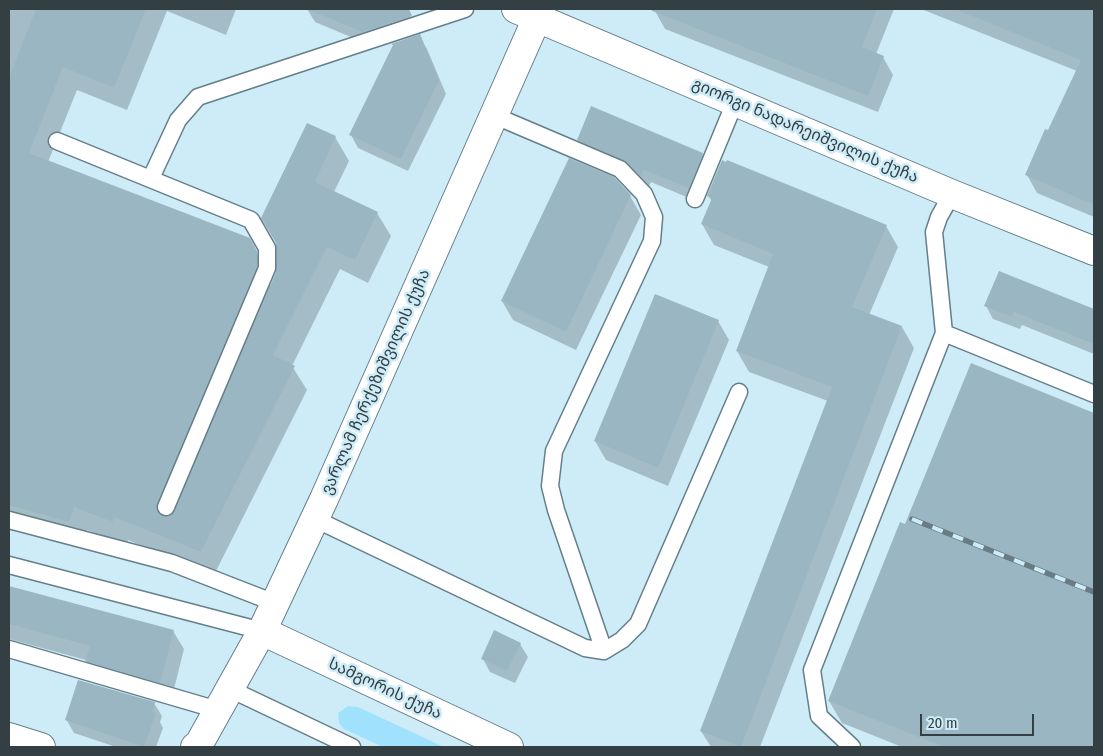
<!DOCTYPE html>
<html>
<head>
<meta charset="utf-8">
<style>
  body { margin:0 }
  #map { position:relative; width:1103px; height:756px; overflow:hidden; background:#ceecf8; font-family:"Fira Sans Condensed",sans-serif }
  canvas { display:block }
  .frame { position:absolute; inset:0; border:10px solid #333f43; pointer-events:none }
  .scale { position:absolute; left:920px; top:714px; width:114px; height:22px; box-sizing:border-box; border:2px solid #333f43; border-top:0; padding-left:6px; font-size:15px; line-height:18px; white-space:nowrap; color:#333f43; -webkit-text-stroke:4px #ceecf8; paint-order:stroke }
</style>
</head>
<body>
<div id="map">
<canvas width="1103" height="756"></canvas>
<div class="frame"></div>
<div class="scale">20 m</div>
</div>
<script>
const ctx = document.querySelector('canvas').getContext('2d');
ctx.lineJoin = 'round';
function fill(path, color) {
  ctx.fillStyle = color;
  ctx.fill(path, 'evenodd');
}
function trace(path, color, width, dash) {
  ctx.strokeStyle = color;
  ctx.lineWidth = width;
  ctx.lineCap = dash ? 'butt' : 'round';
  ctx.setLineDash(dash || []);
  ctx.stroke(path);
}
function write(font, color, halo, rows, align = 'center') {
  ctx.font = font + ' "Fira Sans Condensed","Noto Sans Georgian",sans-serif';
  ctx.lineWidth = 5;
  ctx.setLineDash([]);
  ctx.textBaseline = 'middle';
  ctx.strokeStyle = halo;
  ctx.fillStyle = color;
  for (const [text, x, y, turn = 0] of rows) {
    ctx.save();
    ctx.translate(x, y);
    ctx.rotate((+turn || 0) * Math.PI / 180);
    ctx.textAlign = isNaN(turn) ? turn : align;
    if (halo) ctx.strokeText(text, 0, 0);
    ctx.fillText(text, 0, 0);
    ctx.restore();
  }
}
const green = new Path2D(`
  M348,706l10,1 86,40h-61l-39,-18 -5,-6 -1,-10z`);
const shadow = new Path2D(`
  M9,9h227l-10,26 -59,-24 -40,99 -50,-20 -29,72 201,77 21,36v15l7,-18 30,-148 28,13 14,24 -15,31 43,21 14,23 -23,47 -28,-14 -48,97 15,24 -93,185 -86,-35 -2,5 -39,-15 -5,14 -73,-20z
  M307,9h98l13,20 -48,16 -55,-23z
  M656,9h238l-18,45 7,3 10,18 -15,37 -213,-83 -10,-18z
  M921,9h173v208l-57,-24 -10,-18 50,-104z
  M419,36l8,13 19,45 -38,77 -50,-23 -7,-13 43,-88 -1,-2z
  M578,140l124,14 8,13 -14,34 -45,-19 -3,6 -62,-35z
  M630,196l11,19 -65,135 -63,-30 -11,-19z
  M708,196l178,30 12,21 -29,68 33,12 12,21 -154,399h-49l-10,-16 127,-330 -79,-29 -12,-21 32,-84 -55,-22 -12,-21 10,-23z
  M999,272l95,38v44l-72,-29 -2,4 -27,-10 -7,-13z
  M718,321l11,19 -61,146 -62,-26 -11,-19z
  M971,365l123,50v332h-192l-60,-24 -13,-22 77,-176z
  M9,587l164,44 11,18 -13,52 -74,-22 -11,-19 -77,-21z
  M520,644l8,13 -13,26 -25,-11 -7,-13z
  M154,703l8,13 -2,6 3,6 -7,19h-40l-42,-14 -8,-14z`);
const building = new Path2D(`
  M36,9h110l-32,79 -51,-21 -34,86 221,85 7,13v15l-100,237 -1,6 6,7 6,1 7,-6 101,-239v-29l-15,-25 46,-95 29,13 -21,46 63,30 -23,48 -28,-13 -54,108 22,11 -94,186 -87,-35 -1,5 -39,-15 -5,15 -60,-17v-427z
  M307,9h102l3,7 -50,16z
  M652,9h225l-15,38 22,9 -16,40 -216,-85z
  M958,9h136v196l-69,-30 20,-46 3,1 33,-70 -124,-50z
  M420,34l19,46 -38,79 -52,-24 44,-90 -2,-1z
  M591,106l112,47 -14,35 -45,-18 -3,6 -17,-16 -47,-20z
  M569,158l45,19 17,18 -65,137 -65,-31z
  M722,160l4,2 1,-2 160,65 -35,82 50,19 -161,421 -41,-16 132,-344 -96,-36 37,-97 -72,-30 11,-26 -5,-2z
  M999,271l95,38v35l-80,-32 -2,5 -28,-11z
  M655,294l64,26 -61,148 -64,-27z
  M971,363l123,50v334h-150l-116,-46 72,-179 5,2z
  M9,586l165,44 -14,53 -75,-22 5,-15 -81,-22z
  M494,630l27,13 -14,28 -26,-12z
  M78,680l77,22 -2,10 3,1 -12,34 -79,-27z`);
const lane = new Path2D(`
  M493,115l127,54 24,25 10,23 -2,24 -98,210 -4,35 6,24 48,141
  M57,141l194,79 16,28v20l-101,239
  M151,178l27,-58 20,-23 267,-88
  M695,199l40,-97
  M944,333l150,61
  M315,519l270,129 19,3 18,-11 16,-16 101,-232
  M9,520l163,43 103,40
  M9,565l253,66
  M9,649l209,61
  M230,689l122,58
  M852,747l-33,-31 -7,-46 132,-337 -10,-101 5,-15 13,-23`);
const street = new Path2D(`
  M516,9l436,185 142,57
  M262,631l247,116`);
const secondary = new Path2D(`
  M9,737l32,10
  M195,747l4,-3 63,-113 62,-132 217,-490`);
const rail = new Path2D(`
  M912,519l182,73`);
const streetNames = [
  ["გიორგი ნადარეიშვილის ქუჩა",805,131,23],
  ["ვარლამ ჩერქეზიშვილის ქუჩა",376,382,-66],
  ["სამგორის ქუჩა",385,689,25]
];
fill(green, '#a0e2fe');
fill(shadow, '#0003');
fill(building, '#9ab6c2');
trace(lane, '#647f8a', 19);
trace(street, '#647f8a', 30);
trace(secondary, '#647f8a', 30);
trace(lane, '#fff', 16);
trace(street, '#fff', 28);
trace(secondary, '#fff', 28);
trace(rail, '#6a7c83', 5.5);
trace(rail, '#ceecf8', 4, [11]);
write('16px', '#333f43', '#ceecf8', streetNames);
</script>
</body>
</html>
